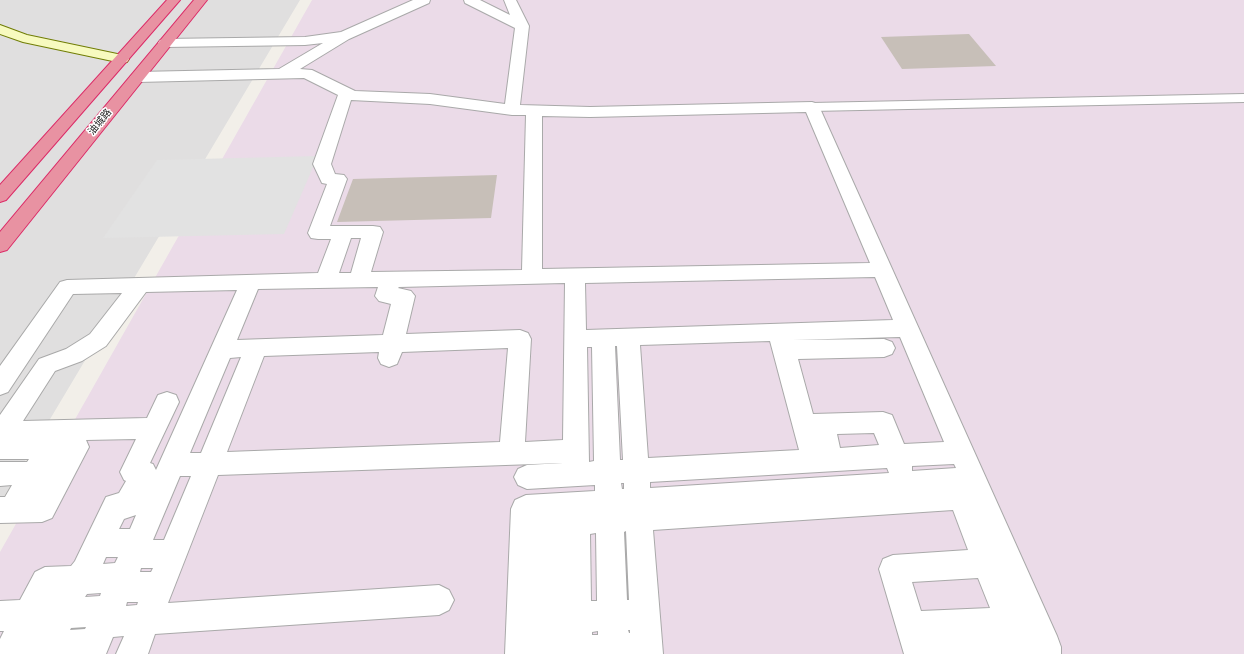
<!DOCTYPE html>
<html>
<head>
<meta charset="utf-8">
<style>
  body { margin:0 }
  canvas { display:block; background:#f2efe9 }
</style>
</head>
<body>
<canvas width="1244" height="654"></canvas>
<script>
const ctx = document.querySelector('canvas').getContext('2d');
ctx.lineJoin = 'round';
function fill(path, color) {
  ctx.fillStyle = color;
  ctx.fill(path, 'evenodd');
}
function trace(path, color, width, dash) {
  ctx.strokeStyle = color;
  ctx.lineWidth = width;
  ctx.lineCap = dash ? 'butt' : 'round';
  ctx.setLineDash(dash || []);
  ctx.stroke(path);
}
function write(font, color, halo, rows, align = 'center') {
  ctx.font = font + ' Cabin,"Noto Sans SC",sans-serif';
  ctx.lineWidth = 3;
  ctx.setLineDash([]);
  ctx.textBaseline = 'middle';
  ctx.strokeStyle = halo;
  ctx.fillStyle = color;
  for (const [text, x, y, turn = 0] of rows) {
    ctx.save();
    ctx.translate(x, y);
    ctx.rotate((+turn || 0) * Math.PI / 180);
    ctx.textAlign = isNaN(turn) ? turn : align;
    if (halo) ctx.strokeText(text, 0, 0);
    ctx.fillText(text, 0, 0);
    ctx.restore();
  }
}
const residential = new Path2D(`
  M0,0h300l-300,503z`);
const industrial = new Path2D(`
  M312,0h932v654h-1244v-102z`);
const parking = new Path2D(`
  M318,156l-34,78 -181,4 54,-78z`);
const building = new Path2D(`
  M969,34l27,32 -94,3 -21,-32z
  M497,175l-6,43 -154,4 16,-43z`);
const lane = new Path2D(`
  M1244,94v8l-432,9 -5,-1 -1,-3 1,-3 5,-1z`);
const street = new Path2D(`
  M413,0h17l-1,3 -80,36 -49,30 12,1 43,21 75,3 75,10 10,-76 -50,-25 -1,-3h16l30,15 -6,-15h12l13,26 -9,79 70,2 222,-5 6,2 239,532 4,11v7h-157l-25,-85 4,-10 10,-4 75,-5 -15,-40 -300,20 10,124h-158l6,-145 4,-9 11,-5 69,-4v-6l-68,4 -9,-4 -4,-8 4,-8 9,-4 36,-2 -345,12 -50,128 271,-18 10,5 5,10 -5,10 -10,5 -284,19 -7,20h-32l8,-18 -11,1 -7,17h-106v-15l4,-8h-4v-30l20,-1 15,-28 10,-5 26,-1 4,-5 31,-64 13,-4 7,-12 -2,-1 -4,-8 16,-33 -50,1 3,7 -37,71 -10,4 -42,1v-26h5l7,-12 -12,1v-24h27l2,-3h-29v-44l39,-56 27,-10 24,-15 32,-41 -49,1 -65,98 -8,3v-29l60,-84 7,-2 251,-7 13,-34h-13l-7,-1 -3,-5 19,-49 -5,-1 -9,-19 25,-69 -34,-17 -166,4 -5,-2 -3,-3 3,-3 5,-2 141,-3 44,-26 -18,2 -140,2 -5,-1 -2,-3 2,-3 5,-1 140,-2 36,-5zM351,100l79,4 82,11h14l-4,155 -151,2 12,-40 -3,-5 -7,-1h-43l17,-47 -3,-4 -9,-1 -4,-10zM806,112l64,151 -328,6v-153l48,1zM351,238h10l-10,35h-12zM875,277l18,43 -307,10 -1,-47zM565,283l-2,157 -38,2 6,-103 -3,-6 -8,-3 -114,4 9,-38 -4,-5 -13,-3 1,-1zM378,287l-3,9 4,5 12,3 -8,31 -146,5 21,-51zM237,290l-81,180 -3,-6 -3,-1 29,-61 -3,-7 -9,-3 -9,3 -11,23 -124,3 32,-50 27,-10 24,-15 40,-54zM900,337l44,105 -40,2 -12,-29 -9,-3 -70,2 -15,-55 86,-2 8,-3 3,-6 -3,-6 -8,-3 -92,1zM770,341l29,109 -151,8 -8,-113zM615,346h2l6,114h-3zM587,347h5l2,114 -5,1zM508,348l-8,94 -273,10 37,-96 115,-4 -1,6 3,6 8,3 8,-3 5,-12zM241,357l-40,96h-11l40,-95zM874,433l5,12 -39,3 -3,-14zM954,464l2,4 -44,3v-5zM887,468l2,5 -239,15v-6zM180,476h11l-27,64h-11zM621,483h3v6h-2zM136,515l-6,14h-11l5,-10zM626,531l3,69h-2l-3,-68zM596,533l1,68h-6l-1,-67zM106,557h12l-3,6 -12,1zM141,568h12l-2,4h-11zM978,578l12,30 -69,3 -9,-29zM101,593l-1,3 -15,1 2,-3zM127,602h11l-1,3 -11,1zM86,627l-1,2 -15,1 1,-2zM628,630h2v3h-1zM598,631v4h-6v-3z`);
const secondary = new Path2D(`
  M0,25l27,10 95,20 5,1 2,3 -2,3 -5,1 -99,-21 -23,-8z`);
const highway = new Path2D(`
  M167,0h13l-174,200 -6,2v-17z
  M194,0h13l-200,250 -7,2v-20z`);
const farStreetnames = [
  ["油城路",100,122,-51]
];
fill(residential, '#e0dfdf');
fill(industrial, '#ebdbe8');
fill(parking, '#e2e2e2');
fill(building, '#c7bfb8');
trace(lane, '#a9a9a9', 2);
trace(street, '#a9a9a9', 2);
trace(secondary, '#707d05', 2);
trace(highway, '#dc2a67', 2);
fill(lane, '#fff');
fill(street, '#fff');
fill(secondary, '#f7fabf');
fill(highway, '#e892a2');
write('10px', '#222', '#fff', farStreetnames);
</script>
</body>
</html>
